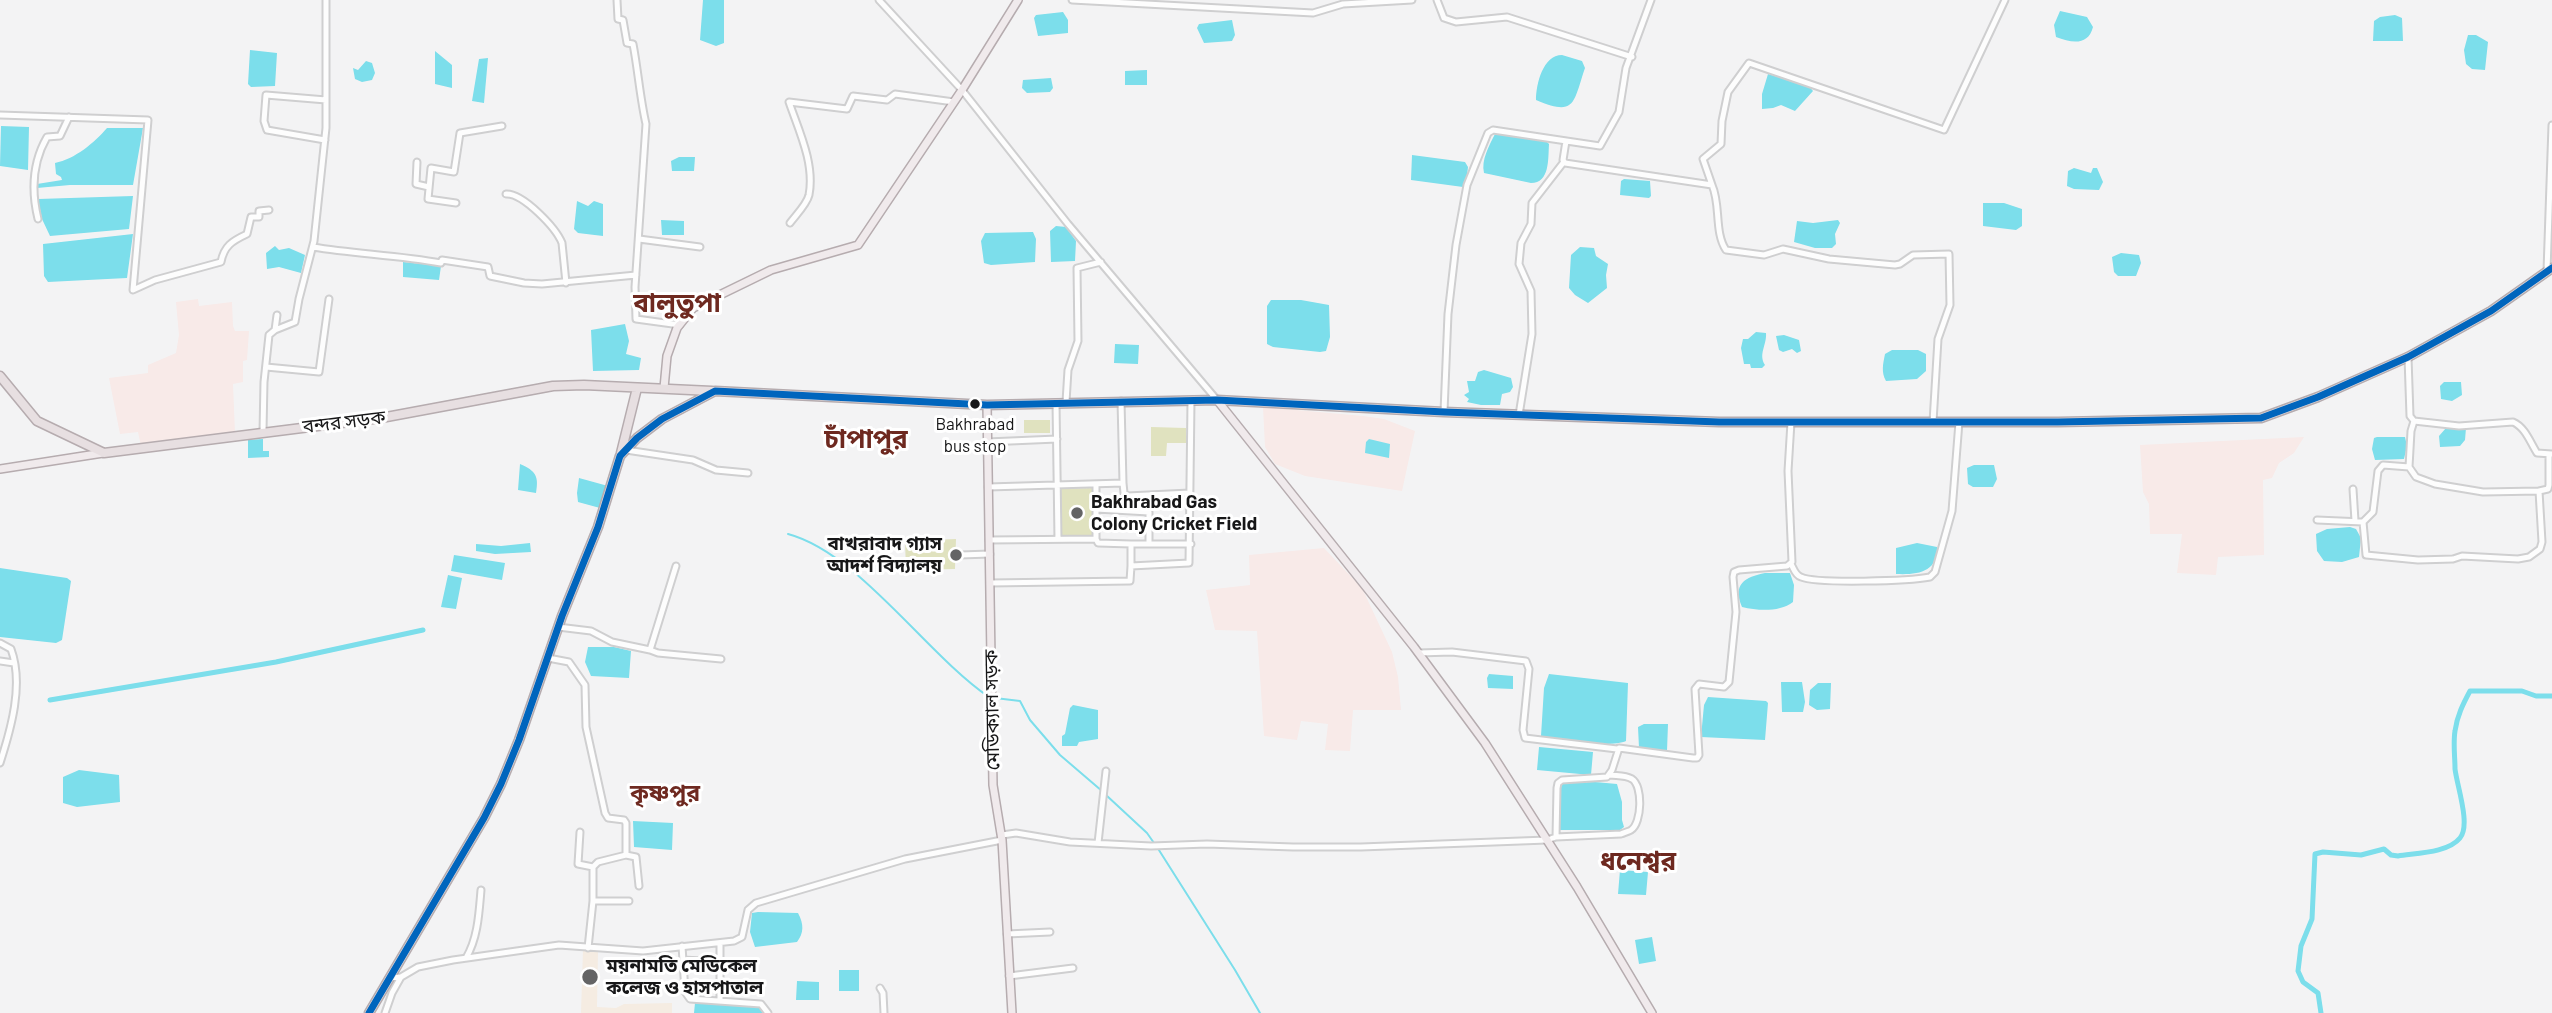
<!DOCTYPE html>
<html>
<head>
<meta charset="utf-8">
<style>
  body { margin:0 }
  canvas { display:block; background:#f3f3f4 }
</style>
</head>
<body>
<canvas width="2552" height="1013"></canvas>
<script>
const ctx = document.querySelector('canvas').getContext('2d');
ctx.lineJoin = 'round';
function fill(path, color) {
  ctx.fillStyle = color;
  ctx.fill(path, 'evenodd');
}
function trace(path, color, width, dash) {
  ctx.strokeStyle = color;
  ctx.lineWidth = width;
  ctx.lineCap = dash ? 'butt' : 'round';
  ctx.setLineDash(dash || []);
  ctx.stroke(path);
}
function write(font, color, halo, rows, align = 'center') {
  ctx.font = font + ' Barlow,"Noto Sans Bengali",sans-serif';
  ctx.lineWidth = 6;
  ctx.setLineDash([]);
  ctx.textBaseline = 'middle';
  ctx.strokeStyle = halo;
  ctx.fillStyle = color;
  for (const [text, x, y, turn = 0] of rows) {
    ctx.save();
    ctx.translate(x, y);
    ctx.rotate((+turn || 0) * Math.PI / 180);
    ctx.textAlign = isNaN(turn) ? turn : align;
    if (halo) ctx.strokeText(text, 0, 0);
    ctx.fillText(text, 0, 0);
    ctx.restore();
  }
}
const industrial = new Path2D(`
  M198,299l1,7 33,-4 1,24 2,5h14l-2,29 -4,1v21l-10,2 2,49 -94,13 -3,-14 -18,2 -11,-56 39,-5v-8l28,-12 3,-18 -3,-33z
  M1263,407l100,9 21,3 31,12 -13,60 -97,-15 -30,-12 -10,-17z
  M2304,437l-10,16 -15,10 -7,15 -9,2 1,75 -46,2 -2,18 -39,-2 5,-39h-32l-1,-30 -6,-12 -3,-47z
  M1324,548l38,40 30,64 6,25 3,33h-48l-3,41 -25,-1 3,-26 -27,-3 -4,19 -33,-4 -7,-105 -42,-1 -9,-40 44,-5 -1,-30z`);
const medical = new Path2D(`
  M583,949l15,2 -1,56 19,1 8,-4 48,-1v10h-91z`);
const green = new Path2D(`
  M1024,420h26v13h-26z
  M1151,427l35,1v15h-19l-1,13h-15z
  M1092,488l1,49h-32v-48z
  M956,539l-1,30 -49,1 -1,-29z`);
const water = new Path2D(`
  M703,0h21v43l-8,3 -16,-6z
  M2060,11l27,6 6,10c-5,19 -21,16 -37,10l-2,-12z
  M1063,12l5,8v13l-30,3 -4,-18 2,-3z
  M2395,15l7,3 1,23h-30l1,-20 6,-4z
  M1232,20l3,15 -3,6 -28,2 -7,-15 2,-4z
  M2468,35h8l12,7 -3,28 -13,-1 -6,-5 -2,-14z
  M250,50l27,3 -2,33 -24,1 -3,-3z
  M435,51l17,14v23l-17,-4z
  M1562,55l20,6 3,7c-12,35 -9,49 -49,32 0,-16 7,-45 26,-45z
  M488,58l-4,45 -12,-2 7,-42z
  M366,61l6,2 3,10 -3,7 -10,2 -7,-3 -2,-11 5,2z
  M1147,70v15h-22v-14z
  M1768,74l41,12 4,5 -18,20 -14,-6 -8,3 -11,1v-15z
  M1051,78l2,10 -3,4 -23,1 -5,-5 1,-8z
  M1,126l28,1 -1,43 -28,-4z
  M107,128h36l-10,57h-63l-33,3v-4l25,-4 -1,-3 -5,-3 -1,-11c20,-4 39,-20 52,-35z
  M1498,133l48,8 3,3c-1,15 1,39 -18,39l-47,-10c-3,-13 5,-27 11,-39z
  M1412,155l53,7 3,5 -2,18 -3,2 -52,-7z
  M679,157h16l-1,14h-22l-1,-10z
  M2074,168l17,5 2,-5h4l6,14 -4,8 -25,-1 -7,-3 1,-15z
  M1624,179l26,2 1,15 -2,2 -29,-3 1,-14z
  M133,196l-4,33 -79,7 -8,-17 -4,-20z
  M577,201l11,5 6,-5 9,3v32l-25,-3 -4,-4z
  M1983,203h21l18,6v17l-6,4 -33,-4z
  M661,220l23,1v14h-22z
  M1838,220l2,3 -5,11 1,10 -4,4h-17l-21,-6 3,-21 16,2z
  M1056,226l10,1 10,14 -1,20 -24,1 -1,-31z
  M1033,232l3,7 -1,23 -44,3 -7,-2 -3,-22 4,-8z
  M133,234l-6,44 -79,4 -4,-6 -1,-32z
  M275,246l4,4 10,-2 16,7 -4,18 -22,-6 -12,2 -1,-16z
  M1580,247l14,1 2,8 12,8 -2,11 1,13 -19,15 -13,-8 -6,-7 2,-33z
  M2121,253l18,2 2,8 -5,13h-18l-4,-4 -2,-15z
  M403,262l38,4 -2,14 -36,-3z
  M1271,300h30l28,5 1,32 -4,14 -6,1 -47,-5 -6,-3v-38z
  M625,324l4,17 -3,13 15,4 -2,12 -46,1 -2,-41z
  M1756,332l10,1c1,12 -8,21 -1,32l-3,3h-11l-1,-4h-6l-3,-16 2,-9h5z
  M1784,335l15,5 2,11 -4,2 -5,-4 -9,3 -4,-2 -3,-14z
  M1115,344l24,1 -1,19 -24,-1z
  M1892,350h26l8,4v17l-9,8 -31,2c-5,-9 -3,-17 -1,-27z
  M1484,370l27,8 2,9 -3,5 -8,2 -2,11h-19l-14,-3 2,-3 -5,-4 5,-3 -2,-11h8l3,-9z
  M2444,382h17l1,13 -10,6 -11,-2 -1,-13z
  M2446,428h20l-1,12 -5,6 -20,1 -1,-11z
  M2377,437h28l2,9 -3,13 -29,1 -3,-11 2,-11z
  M263,439v12h6v6l-21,1v-18z
  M1369,439l21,5 -1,14 -24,-5 1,-11z
  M520,464c16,7 19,12 16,29l-18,-3z
  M1974,465h20l3,14 -4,8h-20l-5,-3 -1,-16z
  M579,478l29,8 -8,22 -22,-6 -1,-9z
  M2350,527l6,2 5,9 -2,19 -17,5 -18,-1 -7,-10 -1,-17 11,-5z
  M530,543l1,9 -36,2 -19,-3v-7l25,2z
  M1917,543l20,4c1,25 -19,28 -41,27v-26z
  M454,555l51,8 -3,17 -51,-9z
  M0,568l67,10 4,3 -9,59 -6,3 -56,-6z
  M1765,573h25l4,12 -1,17c-13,10 -34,9 -51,5 -10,-23 3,-30 23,-34z
  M448,575l14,3 -6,31 -15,-2z
  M588,647h26l17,4 -2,27 -38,-2 -6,-14z
  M1489,674l24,2v13l-25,-1 -1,-10z
  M1549,674l79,9 -2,58c-14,7 -69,0 -85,-5l3,-48z
  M1781,682h21l3,20 -2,10h-21z
  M1818,683h13l-1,26 -13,1 -8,-5 1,-15z
  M1708,697l58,4 2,2 -3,37 -64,-3 3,-32z
  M1073,705l25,5v29l-19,3 -2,4h-15v-10l3,-2 5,-26z
  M1644,724h24l-1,27 -28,-3 -1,-21z
  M1539,747l54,5 -2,23 -54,-5z
  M79,770l40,5 1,27 -43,5 -14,-4v-26z
  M1595,782l22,2 5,18v18l2,7 -4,3h-62l1,-44 6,-3z
  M633,821l40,2 -1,27 -38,-3z
  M1620,870l28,2 -2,23 -28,-1z
  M758,912l40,1c6,11 6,20 -1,29l-42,5 -5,-15 2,-19z
  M1652,937l4,24 -17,3 -4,-24z
  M839,970h20v21h-20z
  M797,981l22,1v18h-23z
  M695,1003l73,4 1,6h-75z`);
const stream = new Path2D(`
  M788,534c71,19 138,120 201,163
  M995,698l25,3 10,19 30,35 42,36
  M1106,795l41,38 7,10
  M1157,847l78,123 25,43`);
const canal = new Path2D(`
  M50,700l226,-38 147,-32
  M2321,1013l-3,-20 -15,-11 -5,-11 3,-25 11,-27 3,-65 8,-2 38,3 23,-6 7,6 7,1c18,-3 50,-3 62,-18 11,-13 -3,-52 -5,-69 0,-12 -2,-26 0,-38 2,-15 8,-27 15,-40h52l14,5h16`);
const minor = new Path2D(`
  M617,0l1,19 5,1 4,23 6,1c5,26 7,54 13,80l-11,163 1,32 44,6
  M879,0l83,90 106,134 149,176
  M1072,0l241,13 30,-9 69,-4
  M1437,0l7,18 12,4 51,-5 125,40
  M0,115l148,5 -15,170 22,-10 66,-18c3,-16 11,-21 26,-28l4,-17h8v-6l10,-1
  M325,140l-58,-10 -3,-9 2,-26 60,5
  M1566,141l-3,19 2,3 147,22c9,20 2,47 14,65l38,5 19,-6 46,10 66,6 5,-1 13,-9 36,-1 1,51 -12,34 -5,83
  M417,162l-1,22 13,3
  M1712,185l-9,-26 18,-15 1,-23 6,-29 21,-29 195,67 61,-130
  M506,194c17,-1 50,34 56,49l4,40
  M456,203l-28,-4 3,-31 23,4 6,-39 42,-7
  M38,219c-7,-29 -6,-56 9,-82l13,-1 9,-19
  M790,223c6,-8 17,-19 19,-28 6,-31 -10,-64 -20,-93l58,7 6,-13 34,4 8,-6 59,8
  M639,239l61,8
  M313,247c42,7 85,8 128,16l1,-3 46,7 2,9 34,7 18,1 94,-9
  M2547,271l5,-146
  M275,330l20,-8 4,-23 15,-58 12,-113v-128
  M2408,357l2,59 4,5 45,5 54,-4c12,5 17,20 24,31l15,1
  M266,367l53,5 10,-73
  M1066,402l2,-32 10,-29 -1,-73 24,-6
  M1056,403l2,136
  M1444,412l4,-98 8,-69 11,-60 21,-52 5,-3 107,16 19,-34 7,-44 25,-68
  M1519,415l13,-81 -1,-43 -12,-27 2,-21 10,-19 1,-21 31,-40
  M263,431l1,-49 5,-47 6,-5 2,-15
  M987,442l70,-3
  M626,450l67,10 23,10 32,3
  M2409,467l-26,-2 -5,6 -5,41 -10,10 3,33 52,5 35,-1 9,-3 56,3 11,-2 11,-8 2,-7 -3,-51 -56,1 -48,-8 -19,-7 -7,-10 2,-36 3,-10
  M1123,483l1,10 3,3 63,-3
  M988,487l135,-4 -2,-82
  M2353,489l2,32
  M2539,491l9,-2 1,-4v-30
  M1096,509l53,3v32
  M2317,520l46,2
  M1096,539l2,4 33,1v22l58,-3 2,-162
  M989,540l107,-1v-55
  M1131,544h60
  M960,555l30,-1
  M1791,564c3,5 4,11 10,13 16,7 109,4 129,0l5,-5 17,-61 7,-89
  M990,583l140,-2 1,-15
  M558,627l33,4 21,11 38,8 26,-84
  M0,643l11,6c13,35 0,80 -11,114
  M650,650l8,3 63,6
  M1418,653l34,-1 74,9 3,8 -6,61 2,8 92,11
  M548,658l21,4 16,23 1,42 19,86 3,5 16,2 2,3v32l-28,7 -5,5v34l-5,47
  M0,661l14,2
  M580,832l-2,32 15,3
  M1002,835l14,-2 54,9 81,4 56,-2 86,3h68l186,-7 9,-3 65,-3c2,-1 9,-3 10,-4 11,-7 12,-44 1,-51 -7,-4 -15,-3 -22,-4
  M1556,837l1,-49 1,-5 4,-3 45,-3 5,-7 7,-22 74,10h4l2,-3 -4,-66 4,-5 25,3 5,-5 7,-70 -3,-35 1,-5 5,-2 48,-4 5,-4 -4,-91 3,-49
  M1098,843l8,-72
  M626,855l10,2 3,29
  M593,901h36
  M1007,934l43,-2
  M682,946l3,46 5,7 71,5 7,9
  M466,958c12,-20 13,-45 15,-68
  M683,960l37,2v-19
  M720,962v38
  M1009,976l64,-8
  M389,978l12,-1 17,-10 35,-7 106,-15 84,6 91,-10 8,-4 6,-27 8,-7 149,-44 97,-19
  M880,988l3,5 1,20
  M385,1013l7,-20 9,-16`);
const major = new Path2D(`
  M664,388l3,-32 10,-28 16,-20 78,-38 87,-25 104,-155 56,-90
  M1217,400l197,247 71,96 92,144 75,126
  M987,405l6,380 9,55 10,173
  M0,469l103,-16`);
const highway = new Path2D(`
  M0,376l37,45 67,32 277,-35 172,-32 31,-1 128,6
  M621,453l16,-65
  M369,1013l115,-195 17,-34 18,-44 43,-124 36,-89 22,-71 17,-18 25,-19 53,-28 272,14 230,-5 227,12 275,10h339l203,-4 57,-21 90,-40 83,-46 61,-43`);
const bus1 = new Path2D(`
  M369,1013l115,-195 17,-34 18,-44 43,-124 36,-89 22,-71 17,-18 25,-19 53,-28 272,14 230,-5 227,12 275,10h339l203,-4 57,-21 90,-40 83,-46 61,-43`);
const markers = [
  [975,404,6,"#171718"],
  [1077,513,7,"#646465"],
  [956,555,7,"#646465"],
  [590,977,9,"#646465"]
];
const busNames = [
  ["Bakhrabad",975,424],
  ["bus stop",975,446]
];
const streetNames = [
  ["বন্দর সড়ক",344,422,-7],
  ["মেডিক্যাল সড়ক",992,710,-91]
];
const poiNames = [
  ["Bakhrabad Gas",1091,502],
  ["Colony Cricket Field",1091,524],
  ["বাখরাবাদ গ্যাস",942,544,"right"],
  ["আদর্শ বিদ্যালয়",942,566,"right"],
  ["ময়নামতি মেডিকেল",606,966],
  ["কলেজ ও হাসপাতাল",606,988]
];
const quarterNames = [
  ["কৃষ্ণপুর",665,793]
];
const districtNames = [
  ["বালুতুপা",677,303],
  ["চাঁপাপুর",866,439],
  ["ধনেশ্বর",1638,861]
];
fill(industrial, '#f8eae8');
fill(medical, '#f5ece2');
fill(green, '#e0e2bf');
fill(water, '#7cdeeb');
trace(stream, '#7cdeeb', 2);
trace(canal, '#7cdeeb', 5);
trace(minor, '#cfcfd0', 9);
trace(major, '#b6acaf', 10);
trace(highway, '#b6acaf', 11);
trace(minor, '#fdfdfd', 5);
trace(major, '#f0eaec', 7);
trace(highway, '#e7dfe1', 8);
trace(bus1, '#0065bd', 7);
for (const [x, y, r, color] of markers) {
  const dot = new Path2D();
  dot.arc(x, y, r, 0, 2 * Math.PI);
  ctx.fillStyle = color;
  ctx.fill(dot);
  trace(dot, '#fff', 2.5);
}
write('17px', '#171718', '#fff', busNames);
write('19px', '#171718', '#fff', streetNames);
write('bold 19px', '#171718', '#fff', poiNames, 'left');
write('bold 23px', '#6e2920', '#fff', quarterNames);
write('bold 26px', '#6e2920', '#fff', districtNames);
</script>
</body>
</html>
